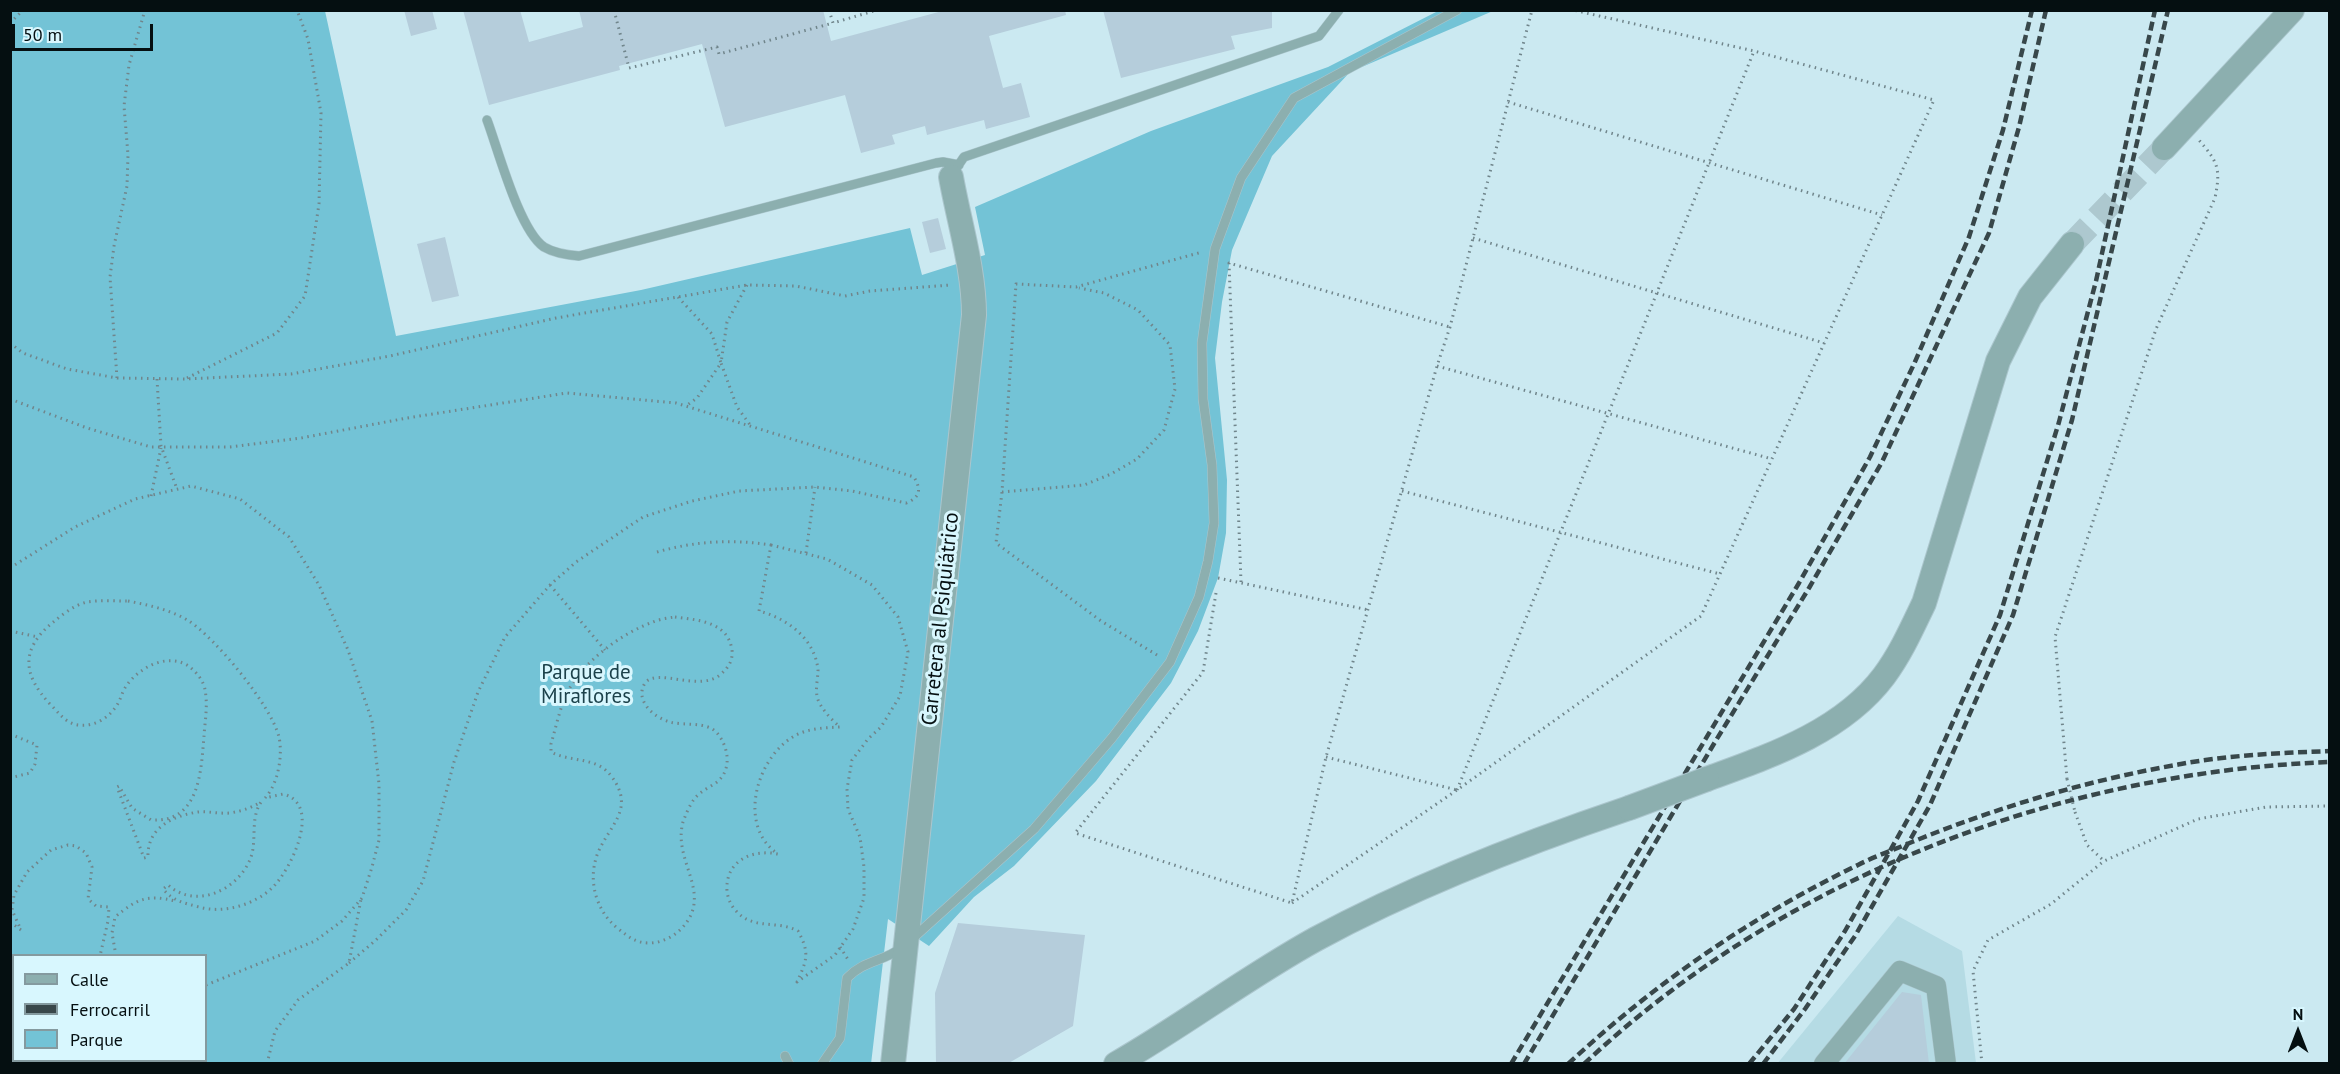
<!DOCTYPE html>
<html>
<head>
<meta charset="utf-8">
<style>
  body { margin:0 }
  #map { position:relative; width:2340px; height:1074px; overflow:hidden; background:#cbe9f1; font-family:"PT Sans",sans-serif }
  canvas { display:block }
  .frame { position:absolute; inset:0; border:12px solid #050f11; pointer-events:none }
  .legend { position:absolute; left:12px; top:954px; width:195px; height:108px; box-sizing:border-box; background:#d8f7fe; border:2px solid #849a9f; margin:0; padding:8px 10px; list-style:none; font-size:18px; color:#050f11 }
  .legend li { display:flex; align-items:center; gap:12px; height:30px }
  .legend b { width:30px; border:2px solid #849a9f }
  .north { position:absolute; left:2268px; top:1002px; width:60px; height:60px; -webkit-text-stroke:4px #d8f7fe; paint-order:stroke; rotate:0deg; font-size:16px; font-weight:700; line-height:24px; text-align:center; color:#050f11 }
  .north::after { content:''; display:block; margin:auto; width:21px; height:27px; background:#050f11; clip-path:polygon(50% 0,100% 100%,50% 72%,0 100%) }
  .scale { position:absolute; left:12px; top:24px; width:141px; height:27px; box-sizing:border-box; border:3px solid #050f11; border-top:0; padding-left:8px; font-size:18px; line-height:21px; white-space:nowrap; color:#050f11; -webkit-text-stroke:4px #d8f7fe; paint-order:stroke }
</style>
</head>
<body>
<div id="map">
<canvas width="2340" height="1074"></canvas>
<div class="frame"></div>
<ul class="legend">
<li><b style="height:8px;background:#8cafaf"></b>Calle</li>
<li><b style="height:8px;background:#38474a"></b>Ferrocarril</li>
<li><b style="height:16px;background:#73c3d6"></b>Parque</li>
</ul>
<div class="north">N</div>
<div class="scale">50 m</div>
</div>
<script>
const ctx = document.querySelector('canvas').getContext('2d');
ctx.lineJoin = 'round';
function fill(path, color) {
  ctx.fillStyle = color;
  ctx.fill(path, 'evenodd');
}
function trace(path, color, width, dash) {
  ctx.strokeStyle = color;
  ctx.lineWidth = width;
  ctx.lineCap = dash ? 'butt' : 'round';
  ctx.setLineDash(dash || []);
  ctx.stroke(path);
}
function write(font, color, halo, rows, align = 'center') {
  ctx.font = font + ' "PT Sans",sans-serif';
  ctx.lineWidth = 6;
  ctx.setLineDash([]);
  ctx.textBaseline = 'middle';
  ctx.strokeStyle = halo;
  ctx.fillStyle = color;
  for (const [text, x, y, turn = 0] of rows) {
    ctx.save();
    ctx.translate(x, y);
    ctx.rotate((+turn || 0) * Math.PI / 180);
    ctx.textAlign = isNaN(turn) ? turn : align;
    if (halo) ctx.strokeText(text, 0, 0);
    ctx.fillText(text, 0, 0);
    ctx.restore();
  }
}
const built = new Path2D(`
  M1898,916l64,35 14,112 -199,1z`);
const green = new Path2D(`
  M10,11h315l71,325 245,-46 269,-62 12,47 63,-20 -10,-48 176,-76 177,-64 110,-56h55l-143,61 -78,84 -40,94 -10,52 -7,56 12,122 -1,53 -8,45 -20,53 -27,52 -75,98 -82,85 -40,31 -45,49 -41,-27 -17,145 -860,-1zM14,956h192v104h-192z`);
const building = new Path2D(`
  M404,10h28l5,19 -26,7z
  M463,10h57l9,32 54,-15 -4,-17h244l8,31 115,-31h119l1,5 -77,21 14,52 18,-5 9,34 -44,12 -2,-9 -57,15 -2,-9 -33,9 3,9 -34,9 -16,-58 -120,32 -23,-83 -83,22 1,4 -131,35z
  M1103,10h169v18l-41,8 4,13 -114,29z
  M938,218l8,31 -16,4 -8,-31z
  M445,237l14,59 -27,6 -15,-58z
  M958,923l127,12 -12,91 -66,38h-71l-1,-71z
  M1902,992l19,3 8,69h-85z`);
const tertiaryTunnel = new Path2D(`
  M2072,244l92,-96`);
const path = new Path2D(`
  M614,10l15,58 88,-21 2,7 114,-31
  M829,10l4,13 44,-13
  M10,23l13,-13
  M1508,102l374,113
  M1473,238l351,105
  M747,285l-20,37 -6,41 16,44 14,19
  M678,297l34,37 9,29 -24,35 -11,8
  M10,343l13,10 44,16 50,9 68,1 106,-5 99,-18 166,-38 191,-33 49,1 49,10 25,-5 81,-6
  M1437,366l335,93
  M117,378l-7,-101 4,-31 13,-60 1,-31 -4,-49 5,-41 16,-55
  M187,378l90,-45 28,-37 14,-92 2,-91 -13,-74 -11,-29
  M157,379l4,67 16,43
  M10,399l77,29 64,19h79l71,-9 106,-20 160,-25 109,10 238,74c7,12 7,20 -8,26l-54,-12 -37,-4 -76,4 -47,10 -49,16 -67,45 -26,23 -45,52 -27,55 -24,70 -31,119 -17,29 -30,30 -27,23
  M1402,491l318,83
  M1002,492l82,-7 27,-11 26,-15 27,-29 11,-41 -5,-44 -32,-35 -34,-17 -25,-5
  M151,496l10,-48
  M771,545l56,14 45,26 26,32 10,35 -8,44 -19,31 -13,12 -16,21 -5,29 1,20 12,28 4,30v31l-11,31 -18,26 -38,27c10,-22 13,-29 1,-51 -20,-11 -44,-1 -61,-19 -6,-6 -9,-13 -10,-21 -2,-31 26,-42 51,-37 -40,-27 -23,-92 13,-116 15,-10 32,-10 49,-11 -8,-7 -16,-15 -21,-25 -5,-10 -1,-22 -1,-32 -3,-32 -32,-52 -59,-59z
  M657,552c39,-11 74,-13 114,-7
  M806,553l9,-66
  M10,568l65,-41 60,-28 56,-13 49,13 49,38 30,48 29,65 24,71 7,63v56l-7,27 -10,31 -20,23 -27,20 -109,44
  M1218,578l151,32
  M1241,582l-12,-319 221,64
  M550,585l55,65
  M1216,593l-13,79 -128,161 217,70 34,-146 111,-391 13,-39 82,-317
  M128,601c21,4 43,9 61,20 27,18 82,84 90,116 4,19 -1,47 -14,61l18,-4c40,10 8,76 -11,94 -18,17 -49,26 -73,19 -15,-4 -26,-6 -36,-18l5,-4c28,25 71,5 83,-28 6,-18 -1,-38 10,-55 -10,6 -19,9 -31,11 -11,1 -22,-2 -32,-1 -26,4 -51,16 -50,45l-4,1 -27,-71 2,-1 13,22 19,12c49,3 50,-49 53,-84 1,-15 4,-31 1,-46 -1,-9 -10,-20 -18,-25 -21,-12 -48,3 -60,20 -5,6 -6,14 -10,20 -8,13 -23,22 -38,20 -13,-1 -20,-12 -29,-21 -27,-29 -30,-54 2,-81 10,-8 22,-18 35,-21 13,-2 28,-1 41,-1z
  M675,617c24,3 53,5 57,33 1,10 -3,17 -11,24 -21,19 -64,-7 -76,9 -11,17 9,35 25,39 14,4 37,-1 47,11 12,14 15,37 0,49 -7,5 -16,9 -22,16 -5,6 -9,16 -12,24 -11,40 32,72 -2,107 -8,8 -20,14 -32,14 -14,0 -21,-7 -32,-15 -10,-9 -15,-16 -20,-29 -5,-15 -5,-29 0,-44 11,-29 39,-45 15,-78 -15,-21 -40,-14 -61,-25v-8c5,-17 9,-37 17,-53 16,-30 54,-58 85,-69 7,-3 15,-4 22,-5z
  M10,631l28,6
  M1157,655l-56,-34 -105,-78 6,-51 14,-208 60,3 126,-35
  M10,734l27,11 -2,19 -5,9 -20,5
  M1326,757l131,33
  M2067,779l-12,-142 101,-308 59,-131c6,-30 3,-36 -17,-59
  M1457,790l297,-739
  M2075,812l12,33 17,16 94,-42 68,-12 64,-1
  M1292,903l165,-113 244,-174 233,-516 -180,-49 -181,-41
  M10,922l11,8 -9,-20 2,-15 13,-23 24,-22 17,-5 8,1 10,7 6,14 -4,32 8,7 13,1 -1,14 -8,35
  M840,947l9,14
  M116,956l-4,-23 3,-16c22,-18 32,-23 60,-16
  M10,1001h4
  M60,1064l4,-4
  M267,1064l8,-33 23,-31 51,-37 12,-64
  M1982,1064l-9,-93 15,-31 63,-36 53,-43`);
const service = new Path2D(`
  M487,120c11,29 32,110 57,127 10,6 23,8 35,9l357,-93 7,-1 16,3
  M955,170l9,-13 355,-121 20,-26
  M912,939l122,-110 78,-91 58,-76 29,-65 9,-36 6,-38 -2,-58 -9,-66 -1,-56 13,-94 26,-71 53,-80 163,-88
  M785,1056l4,8
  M822,1064l18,-26 7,-60c17,-18 36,-16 54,-30`);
const minor = new Path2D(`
  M1824,1064l76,-93 36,15 10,78`);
const tertiary = new Path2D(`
  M2164,148l128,-138
  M1707,779c63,-23 135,-47 177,-103 17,-23 28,-48 40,-73l74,-242 32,-64 42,-53
  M893,1064l81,-749c0,-46 -15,-93 -23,-138
  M1116,1064c68,-39 131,-87 200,-125 100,-54 206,-95 313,-131`);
const rail = new Path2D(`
  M1511,1064l288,-481 71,-126 44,-93 55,-127 34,-107 29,-120
  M1524,1064l191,-322 94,-154 73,-126 107,-229 30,-106 27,-117
  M1568,1064c86,-80 184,-148 290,-199 17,-9 36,-15 54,-23 86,-35 177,-62 269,-78 48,-9 99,-11 149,-13
  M1584,1064c199,-187 475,-292 746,-302
  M1749,1064l45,-55 51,-78 73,-130 82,-186 59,-193 37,-141 59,-271
  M1763,1064l42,-55 50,-73 75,-131 83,-190 59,-195 96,-410`);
const pathBridge = new Path2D(`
  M2067,779l8,33`);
const tertiaryBridge = new Path2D(`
  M1629,808l78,-29`);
const streetNames = [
  ["Carretera al Psiquiátrico",941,619,-84]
];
const parkNames = [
  ["Parque de",586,673],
  ["Miraflores",586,697]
];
fill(built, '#b5dbe4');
fill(green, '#73c3d6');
fill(building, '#b5cddb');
trace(tertiaryTunnel, '#adc8cf', 24, [24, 12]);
trace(service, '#abc6cd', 10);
trace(minor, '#abc6cd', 21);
trace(tertiary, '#abc6cd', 26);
trace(path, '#70858b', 3, [1.5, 4.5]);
trace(service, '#8cafaf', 9);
trace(minor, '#8cafaf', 20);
trace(tertiary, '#8cafaf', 24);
trace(rail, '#38474a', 4.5, [9, 4.5]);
trace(tertiaryBridge, '#abc6cd', 26, []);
trace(pathBridge, '#70858b', 3, [1.5, 4.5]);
trace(tertiaryBridge, '#8cafaf', 24);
write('21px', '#050f11', '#d8f7fe', streetNames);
write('21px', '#1c424b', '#d8f7fe', parkNames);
</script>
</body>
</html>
